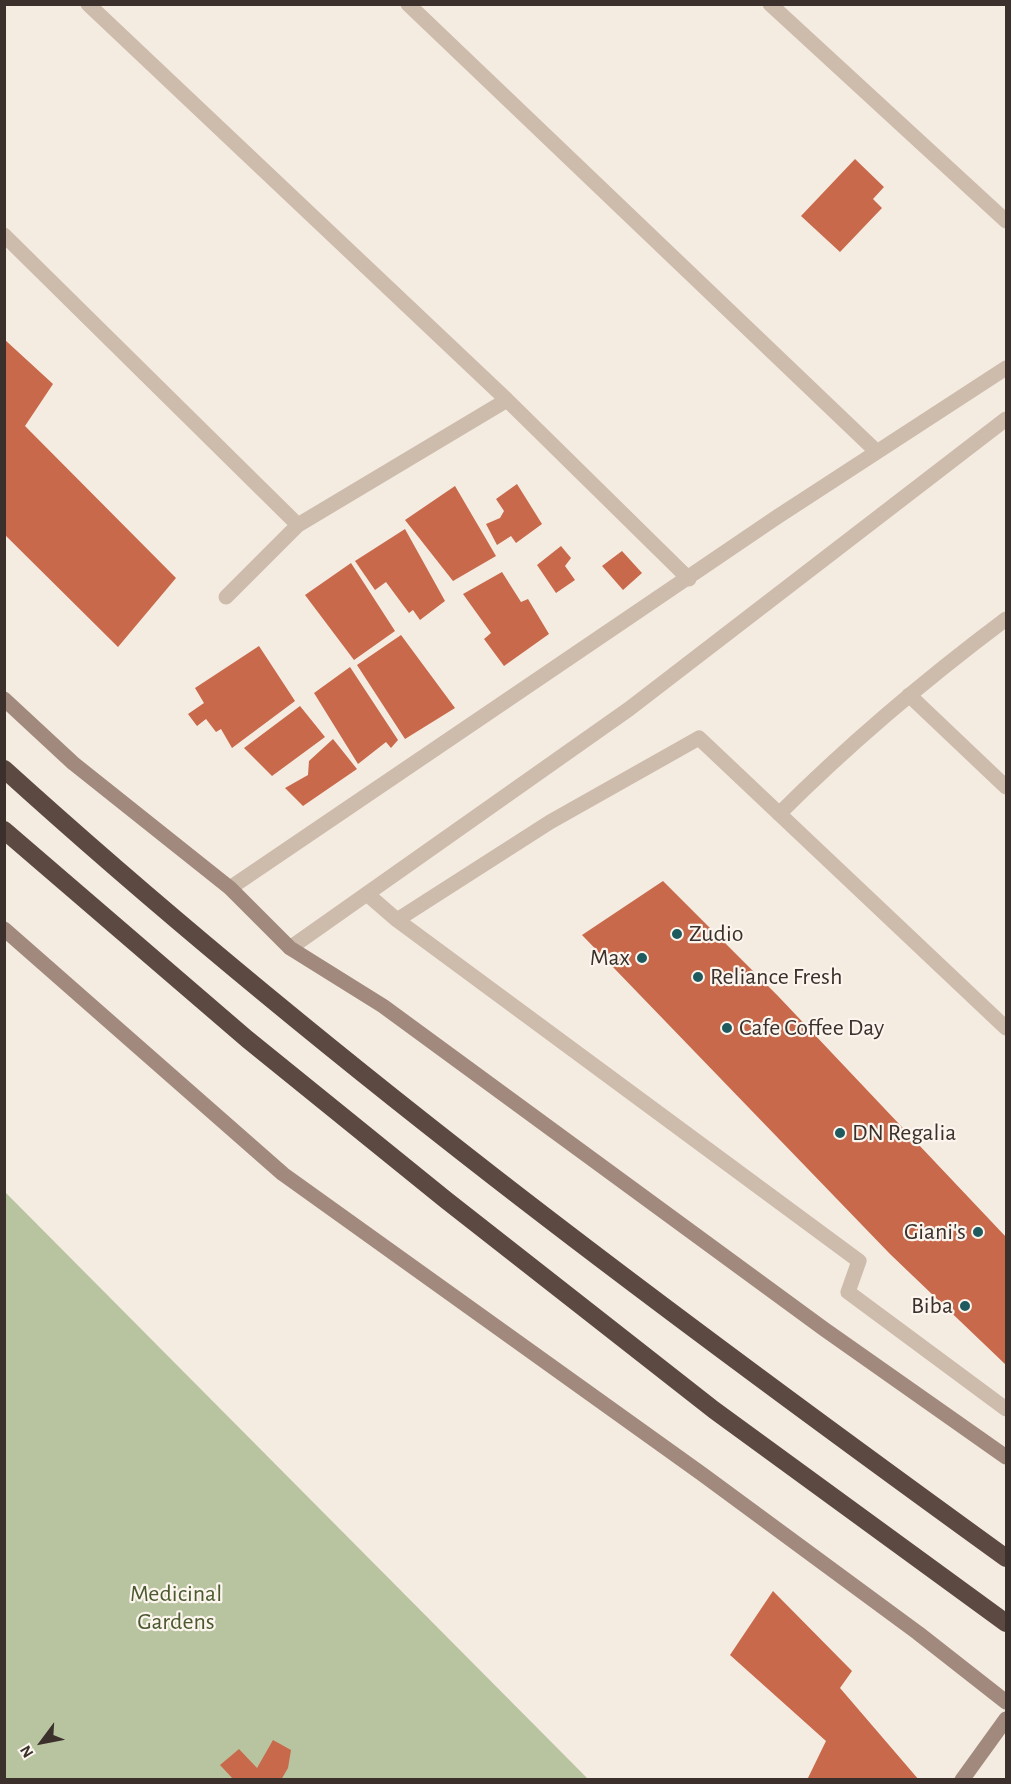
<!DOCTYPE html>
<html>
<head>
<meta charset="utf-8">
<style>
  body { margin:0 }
  #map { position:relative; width:1011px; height:1784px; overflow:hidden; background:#f4ebe1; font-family:"Alegreya Sans",sans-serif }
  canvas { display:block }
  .frame { position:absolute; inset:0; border:6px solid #3b302b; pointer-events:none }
  .north { position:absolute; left:12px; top:1712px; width:60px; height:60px; -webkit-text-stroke:4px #fbf5ee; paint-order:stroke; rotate:238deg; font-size:16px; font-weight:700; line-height:24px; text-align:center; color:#3b302b }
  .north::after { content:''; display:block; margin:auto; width:21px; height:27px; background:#3b302b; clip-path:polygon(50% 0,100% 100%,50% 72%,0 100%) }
</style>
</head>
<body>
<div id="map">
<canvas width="1011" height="1784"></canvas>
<div class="frame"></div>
<div class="north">N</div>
</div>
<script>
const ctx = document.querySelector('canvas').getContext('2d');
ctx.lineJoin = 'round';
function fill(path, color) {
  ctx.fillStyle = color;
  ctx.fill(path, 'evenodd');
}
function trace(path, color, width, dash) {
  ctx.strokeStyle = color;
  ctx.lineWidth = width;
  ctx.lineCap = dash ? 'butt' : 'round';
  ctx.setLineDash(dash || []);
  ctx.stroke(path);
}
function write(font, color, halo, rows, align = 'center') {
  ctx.font = font + ' "Alegreya Sans",sans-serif';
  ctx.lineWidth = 4.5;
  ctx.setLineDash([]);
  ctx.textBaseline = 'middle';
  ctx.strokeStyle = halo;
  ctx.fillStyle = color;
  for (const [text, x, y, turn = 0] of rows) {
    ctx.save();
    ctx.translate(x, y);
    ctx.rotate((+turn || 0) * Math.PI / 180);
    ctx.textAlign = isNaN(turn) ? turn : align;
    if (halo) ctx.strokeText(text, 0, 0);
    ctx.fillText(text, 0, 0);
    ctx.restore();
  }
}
const green = new Path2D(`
  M5,1192l583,587h-583z`);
const building = new Path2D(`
  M855,159l29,28 -11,12 9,9 -42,44 -39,-36z
  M4,339l49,45 -28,42 151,152 -58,69 -114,-113z
  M517,484l25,40 -26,19 -5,-7 -14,9 -11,-21 14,-6 4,-7 -8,-12z
  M455,486l41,70 -43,25 -48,-61z
  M405,529l40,72 -25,19 -7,-10 -4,3 -23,-31 -11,8 -20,-29z
  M561,546l10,12 -6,8 10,14 -19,13 -19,-28z
  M622,551l20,22 -19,17 -21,-24z
  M351,563l44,68 -41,29 -49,-65z
  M502,572l19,30 7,-3 21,35 -45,32 -20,-27 7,-6 -28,-39z
  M401,635l54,73 -50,31 -48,-74z
  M259,646l36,55 -63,47 -11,-19 -5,3 -10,-13 -9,7 -9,-12 16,-11 -9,-15z
  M350,667l48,73 -7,8 -5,-6 -28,22 -44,-71z
  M300,706l25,31 -53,39 -28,-28z
  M333,739l24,30 -54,37 -18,-18 23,-13 1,-14z
  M663,881l115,115 228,241v128l-116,-111 -308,-319z
  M773,1591l79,80 -12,17 79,92h-112l19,-39 -96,-86z
  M273,1740l18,10 -3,18 -7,12h-47l-14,-15 19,-16 18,19z`);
const lane = new Path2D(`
  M909,695l97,92
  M779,814c71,-71 147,-135 227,-195
  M367,894l30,26 462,341 -11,31 158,117
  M397,920l153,-98 149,-84 307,290`);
const street = new Path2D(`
  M88,4l419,396 -209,125 -72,72
  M408,4l468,447
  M770,4l236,217
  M4,235l294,290
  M507,400l182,179
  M230,888l547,-371 229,-149
  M290,948l339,-239 377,-290`);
const secondary = new Path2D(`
  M4,699l69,64 157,125 60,60 93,58 441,323 182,128
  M4,929l279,245 419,300 216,159 88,69
  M962,1780l44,-61`);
const highway = new Path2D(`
  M4,769c316,286 658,540 1002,789
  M4,830l243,209 199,161 268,210 292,213`);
const markers = [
  [677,934,6,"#1f5a5e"],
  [642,958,6,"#1f5a5e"],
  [698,977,6,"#1f5a5e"],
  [727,1028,6,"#1f5a5e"],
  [840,1133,6,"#1f5a5e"],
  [978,1232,6,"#1f5a5e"],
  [965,1306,6,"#1f5a5e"]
];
const poiNames = [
  ["Zudio",689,934],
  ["Max",630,958,"right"],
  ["Reliance Fresh",710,977],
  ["Cafe Coffee Day",739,1028],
  ["DN Regalia",852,1133],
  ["Giani's",966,1232,"right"],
  ["Biba",953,1306,"right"]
];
const parkNames = [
  ["Medicinal",176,1594],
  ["Gardens",176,1622]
];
fill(green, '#b8c4a0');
fill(building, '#c8694b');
trace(lane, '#cdbbac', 15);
trace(street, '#cdbbac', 15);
trace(secondary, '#a18a7d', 15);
trace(highway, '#5c4a42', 18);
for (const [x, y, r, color] of markers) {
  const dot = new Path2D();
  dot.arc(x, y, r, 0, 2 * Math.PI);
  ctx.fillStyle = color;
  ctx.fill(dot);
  trace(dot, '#fbf5ee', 2);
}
write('24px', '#3b302b', '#fbf5ee', poiNames, 'left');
write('24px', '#4a5a2e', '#fbf5ee', parkNames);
</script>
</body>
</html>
